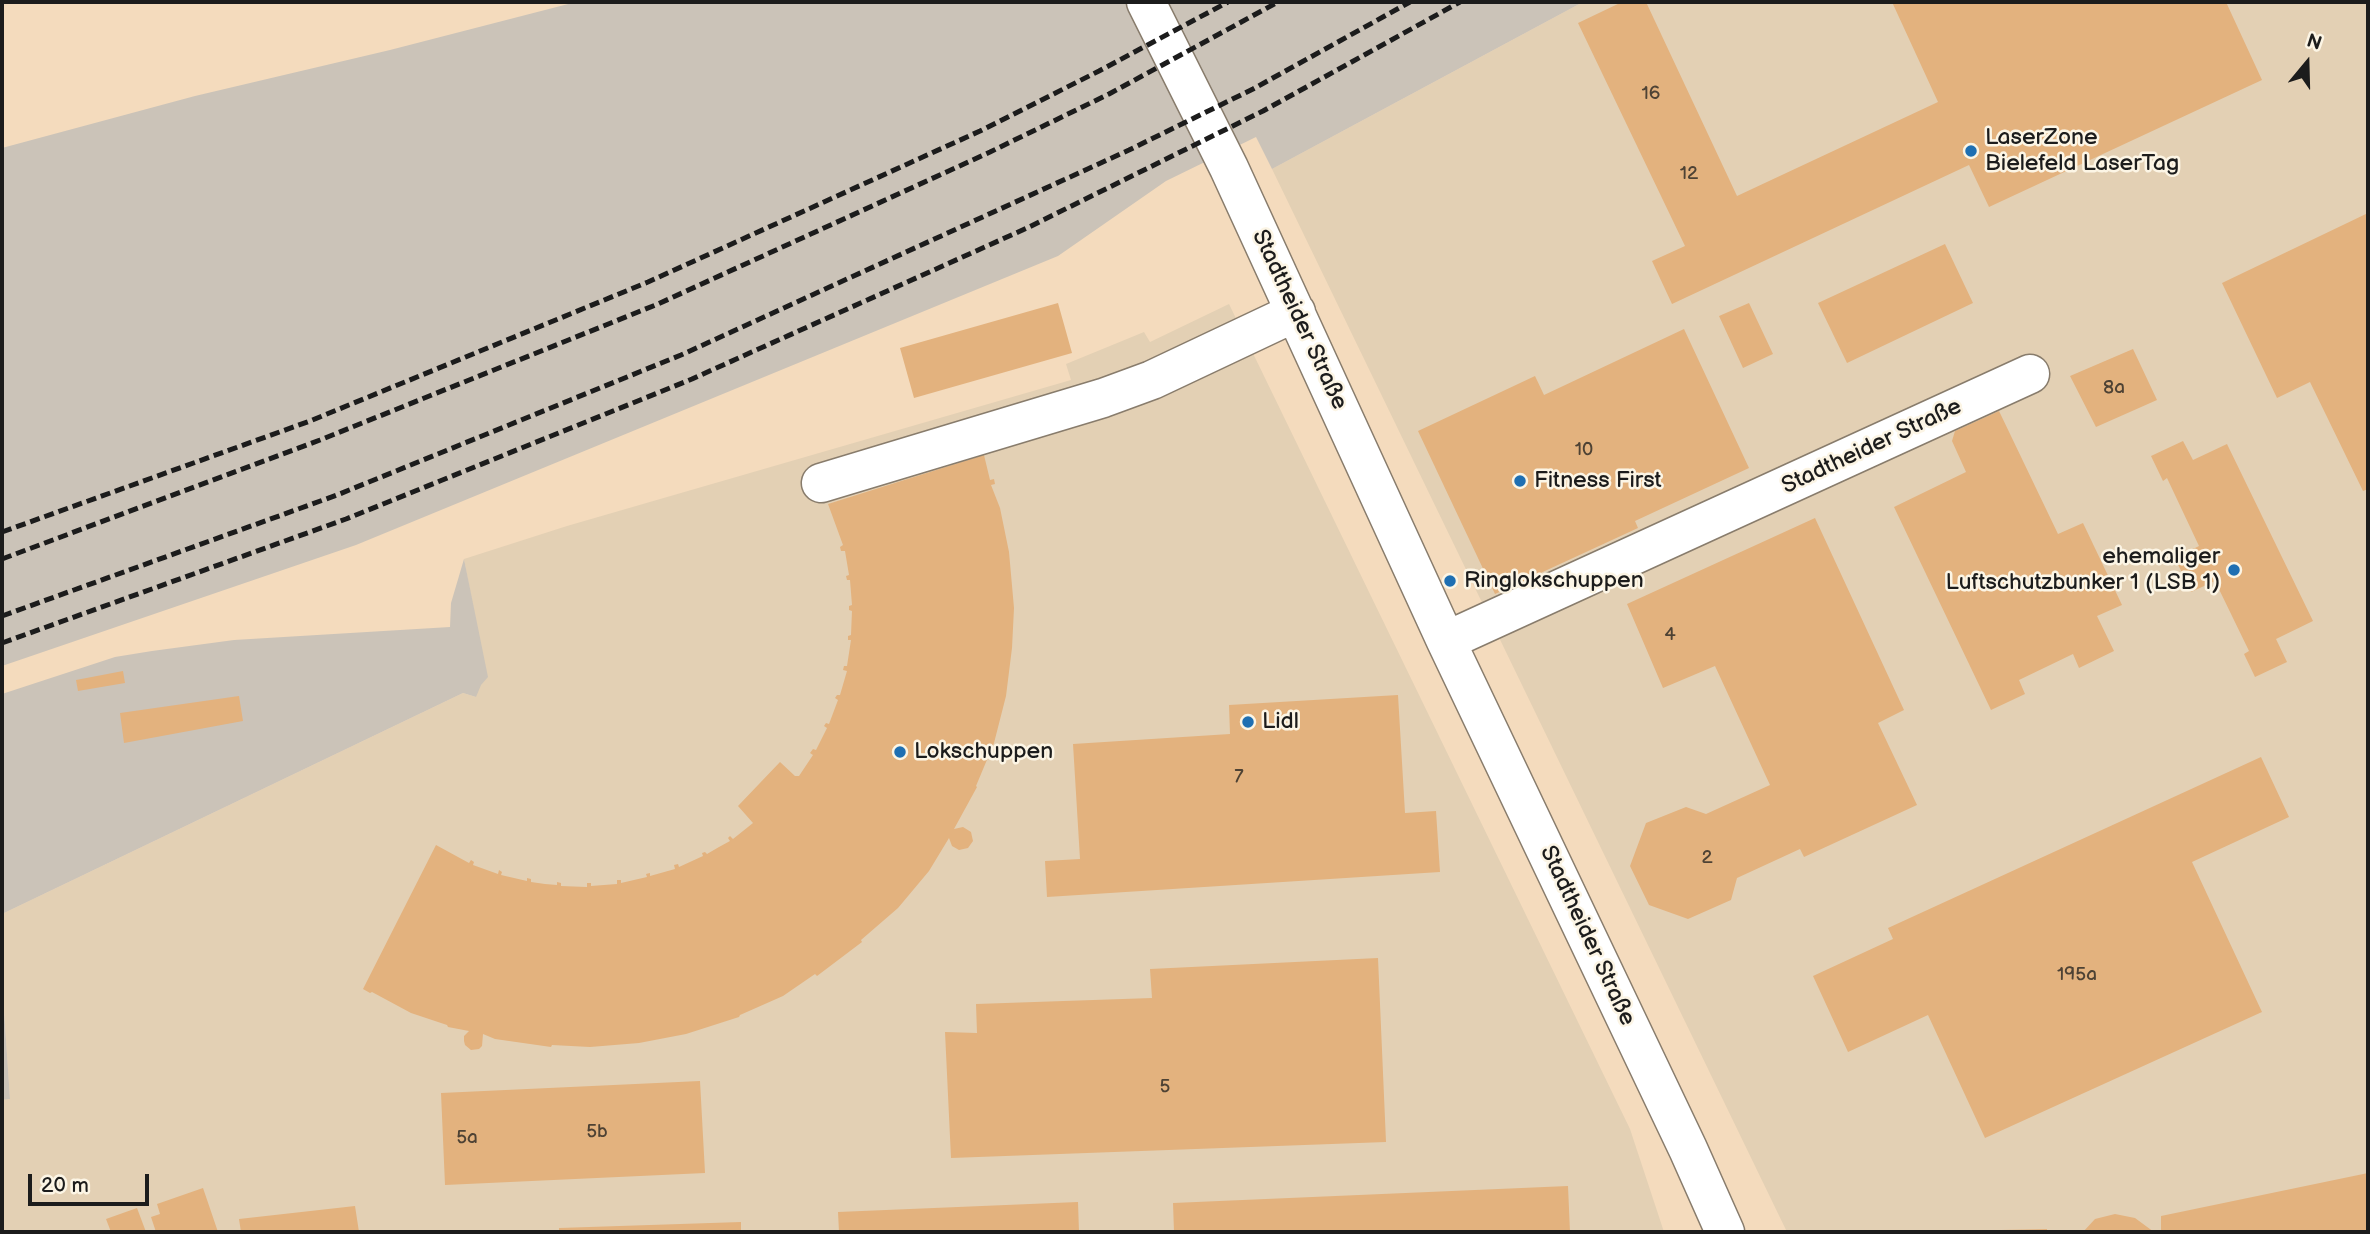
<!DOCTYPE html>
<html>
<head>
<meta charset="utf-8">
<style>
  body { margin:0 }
  #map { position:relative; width:2370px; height:1234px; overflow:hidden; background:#f4dbbd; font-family:"Balsamiq Sans",sans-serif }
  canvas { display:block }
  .frame { position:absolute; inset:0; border:4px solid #1c1c1c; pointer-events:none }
  .north { position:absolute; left:2272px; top:28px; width:70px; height:70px; -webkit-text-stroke:5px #fcf5e5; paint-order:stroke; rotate:19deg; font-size:19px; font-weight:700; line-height:28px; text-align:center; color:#1c1c1c }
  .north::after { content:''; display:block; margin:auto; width:24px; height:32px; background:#1c1c1c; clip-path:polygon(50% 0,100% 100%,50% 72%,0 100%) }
  .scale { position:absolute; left:28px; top:1174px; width:121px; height:32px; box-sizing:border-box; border:4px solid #1c1c1c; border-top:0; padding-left:9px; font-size:21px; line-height:24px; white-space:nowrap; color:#1c1c1c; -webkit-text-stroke:5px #fcf5e5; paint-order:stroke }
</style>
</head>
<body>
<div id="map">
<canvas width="2370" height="1234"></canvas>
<div class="frame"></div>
<div class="north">N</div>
<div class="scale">20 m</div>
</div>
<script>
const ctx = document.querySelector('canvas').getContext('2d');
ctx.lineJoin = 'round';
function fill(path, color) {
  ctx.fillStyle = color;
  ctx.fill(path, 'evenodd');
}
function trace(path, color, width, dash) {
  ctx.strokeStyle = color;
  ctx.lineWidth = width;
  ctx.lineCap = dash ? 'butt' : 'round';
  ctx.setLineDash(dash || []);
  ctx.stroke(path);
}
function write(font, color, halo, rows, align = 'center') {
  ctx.font = font + ' "Balsamiq Sans",sans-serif';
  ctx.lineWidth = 5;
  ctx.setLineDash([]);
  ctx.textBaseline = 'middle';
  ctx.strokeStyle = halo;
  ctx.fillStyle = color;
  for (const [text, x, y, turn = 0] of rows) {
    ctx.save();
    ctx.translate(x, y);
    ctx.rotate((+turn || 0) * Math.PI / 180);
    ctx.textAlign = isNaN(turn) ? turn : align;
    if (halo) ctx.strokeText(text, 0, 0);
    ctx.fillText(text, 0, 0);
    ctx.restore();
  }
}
const built = new Path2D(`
  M1583,2h785v1230h-581l-515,-1063z
  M1229,304l401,825 34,103h-1662v-132l8,-1 -8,-119v-66l461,-221 13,4 2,-64 -14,-74 103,-33 504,-146 -5,-16 78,-32 6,10z`);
const industrial = new Path2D(`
  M576,2h1007l-311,167 -16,-32 -90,44 -108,75 -702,289 -354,121v-518l193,-52 195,-46z
  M464,559l24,118 -7,8 -5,12 -13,-4 -461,221v-220l113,-37 37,-6 82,-11 216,-13 1,-24z
  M2,980l8,119 -8,1z`);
const building = new Path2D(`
  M1622,2h24l91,194 201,-94 -46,-100h334l36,78 -273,127 -20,-42 -297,139 -20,-43 33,-15 -107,-223z
  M2368,213v276l-5,2 -53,-109 -33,16 -55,-115z
  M1945,244l28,59 -126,60 -29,-60z
  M1058,303l14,50 -158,45 -14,-50z
  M1749,303l24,51 -30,14 -24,-52z
  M1684,329l65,139 -114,53 3,7 -143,66 -77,-163 117,-55 9,19z
  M2133,349l24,51 -61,27 -26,-51z
  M1999,411l59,123 25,-11 39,82 -25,11 17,35 -35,17 -6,-14 -54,26 6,14 -34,16 -97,-203 72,-35 -14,-31 3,-10z
  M2183,441l10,19 34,-16 86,177 -37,18 11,23 -32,15 -11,-23 5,-3 -34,-70 -24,11 -16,-34 24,-12 -32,-68 -4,3 -12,-25z
  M984,455l6,25 4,-1 1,5 -4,1 9,23 9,44 5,56 -2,40 -6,48 -12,47 -18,43 1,1 -23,42 9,-2 8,5 2,9 -5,7 -9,2 -7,-4 -3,-8 -20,33 -31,37 -37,32 1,2 -45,34 -2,-2 -32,22 -43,19 -1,2 -53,17 -47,9 -49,4 -38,-2 -1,2 -56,-8 -12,-5 -1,12 -3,3 -8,1 -6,-5 -1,-4v-5l5,-5 -21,-4 -1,-2 -36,-12 -39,-21 -2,1 -7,-4 73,-144 33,18 2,-3 3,2 -1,3 25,9 1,-4 3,2 -1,3 26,6v-3l4,1v3l14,2 12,1v-3l4,1v3l26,1v-4h4v3l26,-2v-4h4v3l26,-6 -1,-3 4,-1v3l25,-7 -1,-4 4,-1 1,3 24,-11 -1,-3 3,-1 2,2 12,-7 11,-6 -2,-3 2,-2 3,3 20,-16 -15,-17 42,-44 15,14h4l14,-21 -3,-2 3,-4 3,1 11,-22 -3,-2 2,-3 3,1 9,-24 -3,-2 2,-3h3l7,-24 -4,-1 1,-4h3l4,-26h-3v-4l3,-1 1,-24 -3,-1v-4l3,-1 -2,-25h-3l-1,-4 3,-1 -4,-24h-4l-1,-4 3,-2 -15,-41z
  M1815,518l89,192 -26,13 39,82 -113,52 -4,-8 -63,29 -6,22 -43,19 -39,-14 -19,-39 16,-43 40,-16 20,7 64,-29 -55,-119 -52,22 -36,-84z
  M123,671l2,12 -47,8 -2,-11z
  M1398,695l7,118 31,-2 4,61 -393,25 -2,-36 35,-2 -7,-115 157,-10 -1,-29z
  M239,696l4,25 -119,22 -4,-30z
  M2261,757l28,60 -97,45 70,150 -277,126 -57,-123 -80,37 -35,-76 80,-37 -5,-11z
  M1378,958l8,184 -435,16 -6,-126 32,1 -1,-29 176,-6 -2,-29z
  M700,1081l5,92 -260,12 -4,-92z
  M2368,1173v59h-207v-16z
  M1568,1186l2,46h-396l-1,-29z
  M203,1188l15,44h-62l-5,-15 9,-3 -3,-10z
  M1078,1202l1,30h-240l-1,-20z
  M355,1206l4,26h-118l-2,-13z
  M137,1208l9,24h-35l-5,-13z
  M2115,1214l20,4 19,14h-71l12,-13z
  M741,1222v10h-182v-4z
  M2047,1229v3h-46v-2z`);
const minor = new Path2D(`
  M1146,2l83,166 217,473 242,508 37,83
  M821,483l282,-85 49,-18 144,-68
  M1446,641l584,-267`);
const rail = new Path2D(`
  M2,532l308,-111 338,-139 332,-151 119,-60 129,-69
  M2,559l318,-119 338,-136 332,-152 119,-58 169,-92
  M2,616l335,-121 344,-140 448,-205 124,-61 157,-87
  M2,643l344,-124 346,-140 335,-151 236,-117 197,-109`);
const markers = [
  [1971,151,7,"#1f6fb2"],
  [1520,481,7,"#1f6fb2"],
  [2234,570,7,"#1f6fb2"],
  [1450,581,7,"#1f6fb2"],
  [1248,722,7,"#1f6fb2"],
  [900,752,7,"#1f6fb2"]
];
const numberNames = [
  ["16",1651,94],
  ["12",1689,174],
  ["8a",2114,388],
  ["10",1584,450],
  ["4",1670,635],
  ["7",1239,777],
  ["2",1707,858],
  ["195a",2077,975],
  ["5",1165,1087],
  ["5b",597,1132],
  ["5a",467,1138]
];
const poiNames = [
  ["LaserZone",1985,138],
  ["Bielefeld LaserTag",1985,164],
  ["Fitness First",1534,481],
  ["ehemaliger",2220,557,"right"],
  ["Luftschutzbunker 1 (LSB 1)",2220,583,"right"],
  ["Ringlokschuppen",1464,581],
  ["Lidl",1262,722],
  ["Lokschuppen",914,752]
];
const streetNames = [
  ["Stadtheider Straße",1299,320,65],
  ["Stadtheider Straße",1872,447,-25],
  ["Stadtheider Straße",1587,936,65]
];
fill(built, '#e3d0b4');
fill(industrial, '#cbc3b8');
fill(building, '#e3b27e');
trace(minor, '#887c6c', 41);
trace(minor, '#fff', 38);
trace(rail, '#1c1c1c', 5, [10, 5]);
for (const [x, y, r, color] of markers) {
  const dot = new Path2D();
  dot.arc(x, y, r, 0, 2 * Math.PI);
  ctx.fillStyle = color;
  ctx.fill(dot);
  trace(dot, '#fcf5e5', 2.5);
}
write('19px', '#4e4234', null, numberNames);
write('23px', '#1c1c1c', '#fcf5e5', poiNames, 'left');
write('23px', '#1c1c1c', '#fcf5e5', streetNames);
</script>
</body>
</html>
